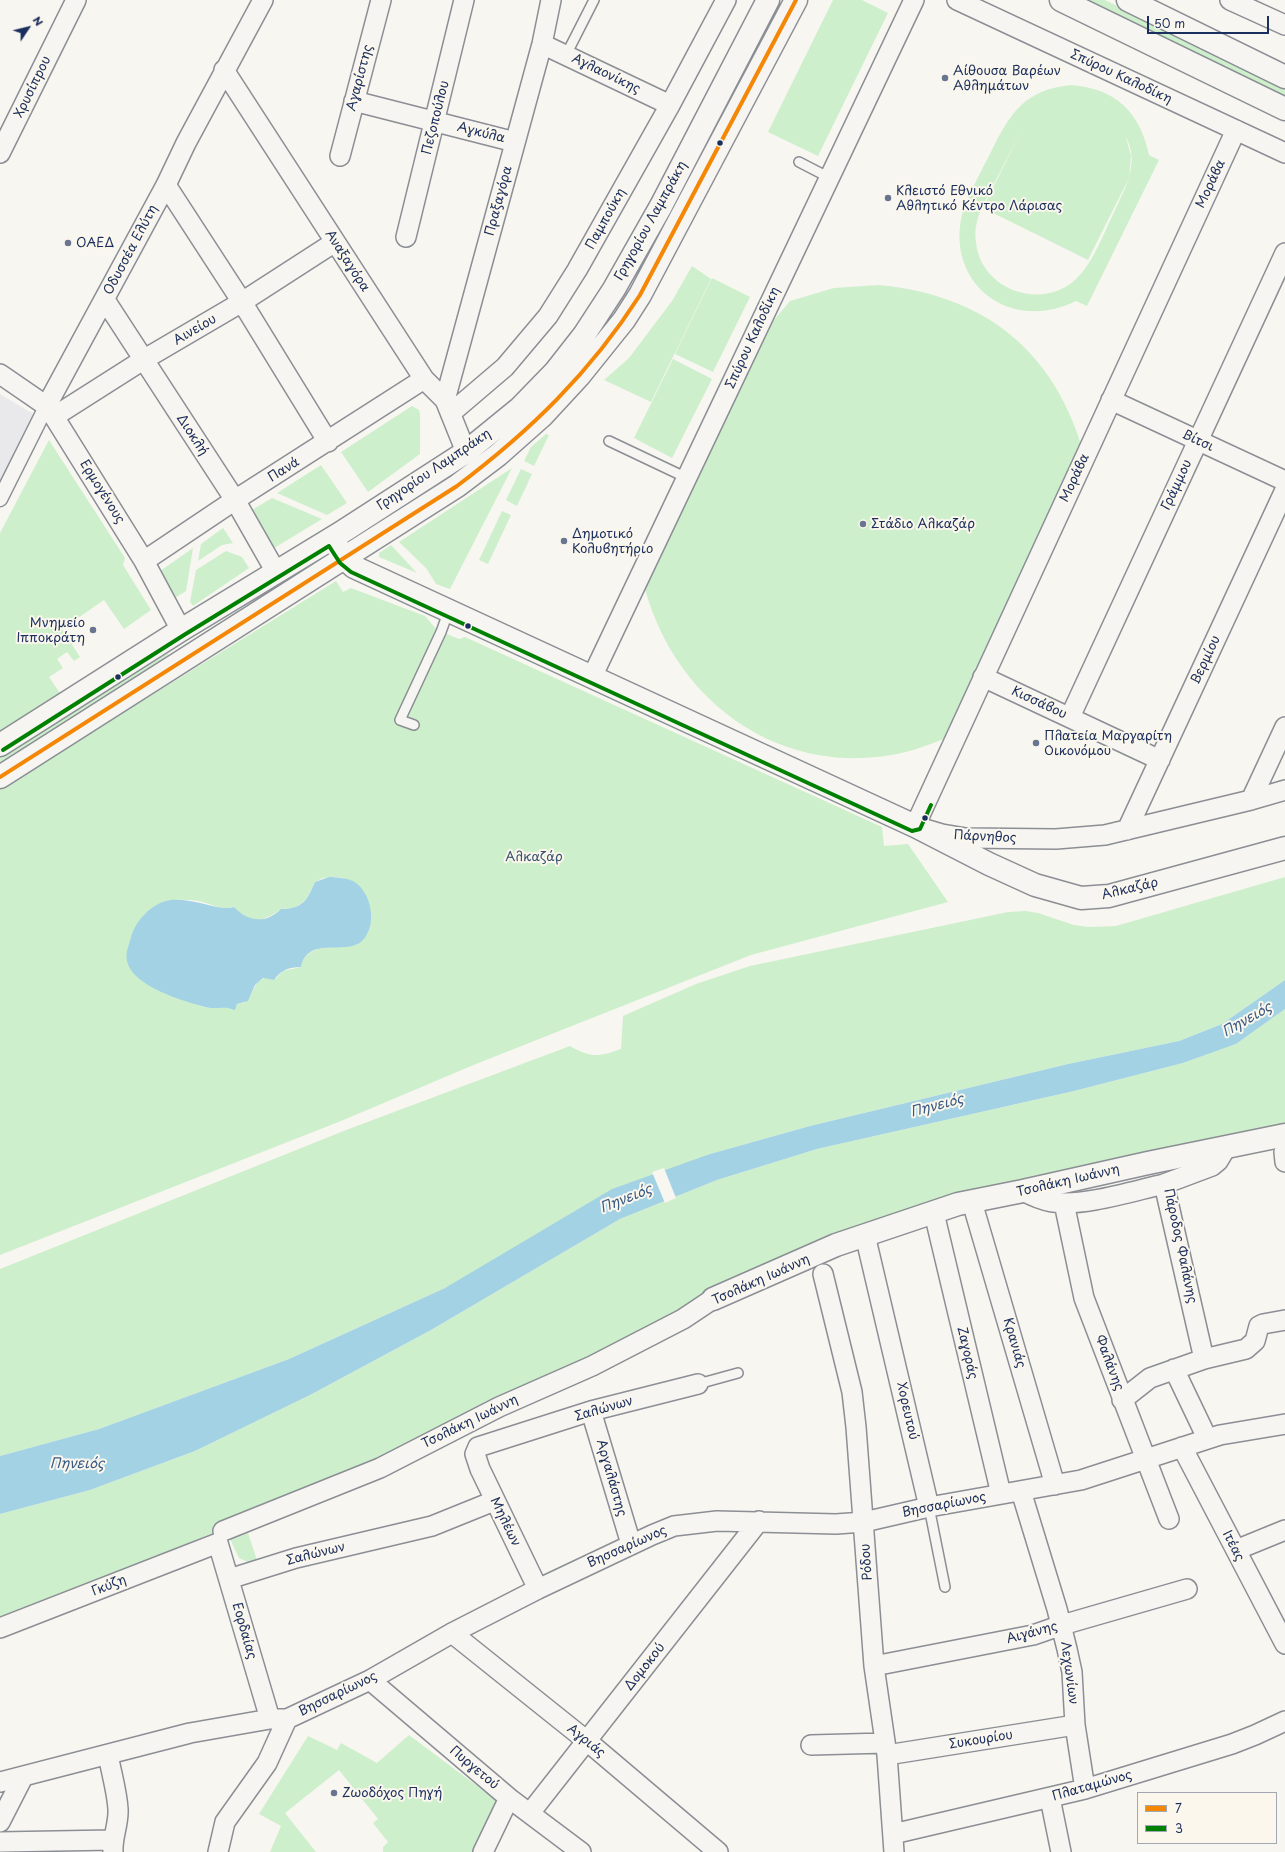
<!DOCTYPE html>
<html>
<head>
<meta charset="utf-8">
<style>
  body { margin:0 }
  #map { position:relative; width:1285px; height:1852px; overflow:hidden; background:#f8f6f0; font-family:"Playpen Sans",sans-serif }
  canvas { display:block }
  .legend { position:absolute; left:1137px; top:1792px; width:140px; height:52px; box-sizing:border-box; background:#fbf7ec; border:1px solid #a1a7b3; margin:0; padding:5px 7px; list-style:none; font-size:12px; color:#1b2f5e }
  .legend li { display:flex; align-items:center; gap:8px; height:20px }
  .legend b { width:20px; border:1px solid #a1a7b3 }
  .north { position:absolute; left:8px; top:8px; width:40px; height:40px; -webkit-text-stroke:3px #fbf7ec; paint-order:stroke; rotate:55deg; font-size:11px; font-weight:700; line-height:16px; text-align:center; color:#1b2f5e }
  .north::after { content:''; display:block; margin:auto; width:14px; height:18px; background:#1b2f5e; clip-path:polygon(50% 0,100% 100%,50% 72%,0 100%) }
  .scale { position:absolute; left:1147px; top:16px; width:122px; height:18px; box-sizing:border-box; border:2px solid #1b2f5e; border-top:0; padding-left:5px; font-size:12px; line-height:14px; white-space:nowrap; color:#1b2f5e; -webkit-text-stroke:3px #fbf7ec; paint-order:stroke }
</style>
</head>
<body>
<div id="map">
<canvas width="1285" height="1852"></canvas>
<ul class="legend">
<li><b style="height:5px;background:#f48705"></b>7</li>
<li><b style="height:5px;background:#008000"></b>3</li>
</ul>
<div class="north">N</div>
<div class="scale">50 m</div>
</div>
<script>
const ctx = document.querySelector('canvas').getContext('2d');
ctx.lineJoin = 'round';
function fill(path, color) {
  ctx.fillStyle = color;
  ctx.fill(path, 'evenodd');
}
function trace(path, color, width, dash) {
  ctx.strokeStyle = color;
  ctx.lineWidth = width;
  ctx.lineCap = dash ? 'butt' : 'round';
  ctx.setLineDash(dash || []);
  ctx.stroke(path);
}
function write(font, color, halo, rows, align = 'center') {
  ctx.font = font + ' "Playpen Sans",sans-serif';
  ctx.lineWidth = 4;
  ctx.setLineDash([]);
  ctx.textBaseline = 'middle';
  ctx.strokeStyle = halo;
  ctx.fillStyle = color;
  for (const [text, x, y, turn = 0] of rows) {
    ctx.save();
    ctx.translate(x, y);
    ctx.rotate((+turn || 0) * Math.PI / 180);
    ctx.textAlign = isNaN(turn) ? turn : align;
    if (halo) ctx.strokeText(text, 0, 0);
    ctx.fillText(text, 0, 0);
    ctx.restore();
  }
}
const built = new Path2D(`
  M0,394l35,21 -35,68z`);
const green = new Path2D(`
  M833,0h29l26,13 -70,143 -50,-24z
  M1087,0h18l180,88v9z
  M1072,85c44,4 68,27 77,70l10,5 -72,146 -11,-5c-71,35 -138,-25 -110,-99 8,-17 16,-33 25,-50 19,-39 34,-63 81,-67zM1021,131l-38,77 105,52 41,-82 2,-22 -5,-19c13,25 1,48 -10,71 -11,22 -23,56 -41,72 -35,31 -95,9 -99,-38 -2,-12 1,-22 5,-33z
  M692,266l19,13 -60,123 -47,-22 25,-22 43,-57z
  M712,278l38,19 -37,75 -38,-18z
  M879,285c106,10 176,66 205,169l-135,283c-14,5 -28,11 -43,15 -121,29 -229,-47 -261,-163l116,-247 13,-22 16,-19 44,-13z
  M673,359l39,20 -40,79 -38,-20z
  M412,406l7,4 1,5v39l-52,38 -27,-40z
  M546,434l3,1 -15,31 -10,-5 7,-14z
  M49,440l76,118 -2,7 28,45 -27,19 -20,-29 -42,29 18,28 -6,4 -7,-9 -10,7 6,9 -14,9 11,16 -60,38v-198z
  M321,465l26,38 -20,12 -50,-22z
  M512,468l-62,121 -14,-5 -10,-16 -27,-26z
  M521,469l11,5 -15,32 -11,-6z
  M272,498l50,21 -51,31 -24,-37z
  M502,511l9,4 -23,49 -9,-4z
  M223,528l10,15 -11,2 -24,16 3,-17z
  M391,545l26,28 -38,-16v-4z
  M193,548l-7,43 -16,10 -17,-25z
  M226,551l16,6 7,11 -56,38 -3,-4 6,-32z
  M336,581l7,11 8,-4 74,28 12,14 22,9 6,-2 417,190 2,19 24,-2 40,58 -197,53 -275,109 -135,57 -341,134v-466zM334,877l10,1 25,26c12,69 -59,22 -68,63l-18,4 -9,9 -10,-2c-13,7 -11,21 -21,25 -2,0 -4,0 -6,1l-3,5c-11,-4 -20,1 -30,-2 -26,-9 -54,-32 -77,-47 -1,-12 4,-22 9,-32 11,-26 37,-31 62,-27 12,2 24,10 36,6 16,19 27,15 46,3 3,-2 8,-1 12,-2 14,-4 17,-14 23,-26l8,-4z
  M167,654h2l-49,37 -120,74v-8z
  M1285,877v103l-63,44 -43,17 -111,23 -258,62 -100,28 -265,134 -156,71 -190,70 -99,27v-187l346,-139 224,-84c20,12 30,11 51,3l2,-33 73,-32 54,-18 258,-54 18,-1 12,2 36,12 15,2 27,-1z
  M1285,1009v116l-302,68 -261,100 -35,11 -57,35 -281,135 -202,87 -147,57v-104l90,-24 105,-39 115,-56 121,-65 189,-111 97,-39 100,-31 257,-58 109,-28 53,-19z
  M248,1533l9,27 -7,3 -11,-5 -9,-19z
  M409,1735l91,68 -28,49h-89v-5l5,-5 -15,-19 5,-4 -39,-49 -54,43 31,39h-46l11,-26 -22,-12 49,-78 29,14 4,-7 36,20z`);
const water = new Path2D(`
  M329,877c7,0 17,1 24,4 19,11 25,45 9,60 -16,15 -54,-6 -61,26 -12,0 -20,3 -27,13l-11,-2 -8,7 -7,16 -11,3 -2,6c-12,-5 -20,0 -30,-3 -22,-6 -73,-21 -78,-46 -2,-9 2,-16 4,-24 5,-16 18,-31 35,-36 21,-6 54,11 68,6 14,15 32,17 47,2 22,0 26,-9 34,-27z
  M1285,980v29l-49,35 -53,19 -109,28 -257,58 -100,31 -97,39 -189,111 -121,65 -115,56 -105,39 -90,24v-58l99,-27 190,-70 156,-71 167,-99 98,-35 100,-28 258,-62 111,-23 43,-17z`);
const pier = new Path2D(`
  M664,1168l12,30 -11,5 -13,-31z`);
const service = new Path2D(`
  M566,55l28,-55
  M799,162l31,16
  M609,441l78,37
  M414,725l-14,-5 41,-88 8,-22
  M698,1384l40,-11
  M929,1507l16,80`);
const pedestrian = new Path2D(`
  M0,499l47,-94`);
const minor = new Path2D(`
  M957,0l328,153
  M1230,0l55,25
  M542,44l128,61
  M224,70l200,309 21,21 21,52
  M354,101l161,41
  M1236,130l-321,696 27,8 24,4 90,1 49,-4 146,-35 34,-10
  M0,153l76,-153
  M340,156l41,-156
  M166,185l76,117 86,140
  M406,237l58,-237
  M105,300l130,200 41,72
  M0,374l48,33 96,154 37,69
  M445,400l97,-356 9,-44
  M1111,400l174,81
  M47,405l119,-220 20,-42 77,-143
  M451,413l54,-46 43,-51 29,-46 93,-165 56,-105
  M55,416l88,-56 99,-58 93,-60
  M144,561l91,-61 189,-121
  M592,677l322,-677
  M983,677l177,83
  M1070,717l215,-464
  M1251,800l34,-73
  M1127,830l158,-340
  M1284,1152l1,10
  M1023,1191c9,5 18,9 29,11 31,5 81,-11 112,-18
  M972,1202l83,283
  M1064,1203l20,95 85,221
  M934,1213l67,281
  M865,1235l64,272
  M823,1274l29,118 4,35 18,239 13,89 7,97
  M1204,1359l-40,-175 48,-18 6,-5 9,-15
  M1174,1369l33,69
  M1122,1400l28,-22 54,-19 42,-10 9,-8 4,-15 4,-2 22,-4
  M591,1411l40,133
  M1182,1447l103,197
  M1021,1491l36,118 10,40 5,23 3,53 10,64
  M223,1531l157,-63 119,-61 93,-41 91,-47 30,-20
  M1236,1550l49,-20
  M229,1579l67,-21 136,-32 62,-25
  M538,1589l-58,-120 -5,-15 3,-7 113,-36 107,-27
  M0,1628l218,-85 52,176
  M452,1633l135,108 131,111
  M874,1666l159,-31 29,-10 125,-36
  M370,1680l139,118 72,54
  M811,1745l74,-2
  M108,1754c3,18 9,37 10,55 1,15 -6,28 -5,43
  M887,1755l188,-30
  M0,1782l190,-49 80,-14h17l83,-39 82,-47 86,-44 114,-54 22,-9 43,-5 119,3 28,-2 65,-15 152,-27 139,-45 65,-11
  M1050,1798l11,54
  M530,1813l229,-292
  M0,1822l23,-45
  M893,1834l192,-45 147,-45 23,-9 30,-14
  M0,1842l112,-2
  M218,1852l7,-30 42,-59 20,-44
  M483,1852l26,-54`);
const tertiary = new Path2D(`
  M335,543l10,16 9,8 561,259 74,38 46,21 46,13 28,-2 176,-48
  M713,1299l123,-54 122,-41 65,-13 125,-28 137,-28`);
const primary = new Path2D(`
  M1061,0l224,109
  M1128,0l157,77
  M0,745l181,-115 158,-96 127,-82 54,-44 35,-36 29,-37 30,-46 47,-83 107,-206
  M0,777l457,-291 41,-31 44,-39 37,-40 45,-56 16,-25 156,-295`);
const bus1 = new Path2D(`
  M0,777l457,-291c73,-55 133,-113 183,-191l156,-295`);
const bus2 = new Path2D(`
  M3,750l181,-115 145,-89 11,17 11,9 561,259 8,-2 11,-24`);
const markers = [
  [945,78,4,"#687591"],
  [720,143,3.5,"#1b2f5e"],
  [888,198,4,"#687591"],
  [68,243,4,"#687591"],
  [863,524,4,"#687591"],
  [564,541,4,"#687591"],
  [468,626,3.5,"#1b2f5e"],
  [93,630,4,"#687591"],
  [118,677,3.5,"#1b2f5e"],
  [1036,743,4,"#687591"],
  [925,818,3.5,"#1b2f5e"],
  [334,1793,4,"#687591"]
];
const poiNames = [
  ["Αίθουσα Βαρέων",953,71],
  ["Αθλημάτων",953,86],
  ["Κλειστό Εθνικό",896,191],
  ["Αθλητικό Κέντρο Λάρισας",896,206],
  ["ΟΑΕΔ",76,243],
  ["Στάδιο Αλκαζάρ",871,524],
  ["Δημοτικό",572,534],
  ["Κολυβητήριο",572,549],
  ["Μνημείο",85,623,"right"],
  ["Ιπποκράτη",85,638,"right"],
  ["Πλατεία Μαργαρίτη",1044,736],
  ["Οικονόμου",1044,751],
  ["Ζωοδόχος Πηγή",342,1793]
];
const streetNames = [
  ["Αγλαονίκης",606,74,26],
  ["Σπύρου Καλοδίκη",1121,77,25],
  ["Αγαρίστης",360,78,-75],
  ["Χρυσίπpου",33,87,-64],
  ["Πεζοπούλου",436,118,-76],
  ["Αγκύλα",481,133,14],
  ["Μοράβα",1211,184,-65],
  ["Πραξαγόρα",499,201,-75],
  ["Παμπούκη",606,219,-61],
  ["Γρηγορίου Λαμπράκη",651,221,-61],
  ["Οδυσσέα Ελύτη",131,250,-62],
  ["Αναξαγόρα",347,261,57],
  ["Αινείου",195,330,-30],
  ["Σπύρου Καλοδίκη",753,338,-65],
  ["Διοκλή",192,435,57],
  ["Βίτσι",1198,441,25],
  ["Πανά",284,470,-32],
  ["Γρηγορίου Λαμπράκη",434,470,-34],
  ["Μοράβα",1075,478,-65],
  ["Γράμμου",1177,485,-65],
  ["Ερμογένους",102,492,58],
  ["Βερμίου",1206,660,-65],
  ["Κισσάβου",1039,703,25],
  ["Πάρνηθος",985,837,3],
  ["Αλκαζάρ",1130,889,-13],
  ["Τσολάκη Ιωάννη",1068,1181,-13],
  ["Πάροδος Φαλάνης",1180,1246,78],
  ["Τσολάκη Ιωάννη",761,1280,-24],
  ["Κρανιάς",1014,1343,74],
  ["Ζαγοράς",967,1353,77],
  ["Φαλάνης",1109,1363,69],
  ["Σαλώνων",604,1409,-16],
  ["Χορευτού",907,1411,77],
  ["Τσολάκη Ιωάννη",470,1422,-26],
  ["Αργαλάστης",611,1478,74],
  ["Βησσαρίωνος",944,1505,-11],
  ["Μηλέων",505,1522,64],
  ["Ιτέας",1233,1546,63],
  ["Βησσαρίωνος",627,1547,-24],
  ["Σαλώνων",316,1554,-14],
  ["Ρόδου",867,1562,-94],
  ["Γκύζη",109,1586,-21],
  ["Εορδαίας",244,1631,74],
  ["Αιγάνης",1032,1633,-15],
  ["Δομοκού",645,1667,-52],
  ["Λεχωνίων",1069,1673,82],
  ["Βησσαρίωνος",338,1694,-26],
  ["Συκουρίου",981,1740,-9],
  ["Αγριάς",586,1741,39],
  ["Πυργετού",474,1768,40],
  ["Πλαταμώνος",1092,1786,-16]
];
const parkNames = [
  ["Αλκαζάρ",534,857]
];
const waterNames = [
  ["Πηνειός",1247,1020,-30],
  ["Πηνειός",937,1106,-15],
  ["Πηνειός",626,1199,-22],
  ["Πηνειός",77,1464]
];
fill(built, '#e9e9eb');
fill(green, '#ceefcc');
fill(water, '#a3d2e5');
fill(pier, '#f8f6f0');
trace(service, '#8b8e94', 12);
trace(pedestrian, '#8b8e94', 17);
trace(minor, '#8b8e94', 22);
trace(tertiary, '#8b8e94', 25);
trace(primary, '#8b8e94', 25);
trace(service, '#f6f5f1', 9);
trace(pedestrian, '#f6f5f1', 14);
trace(minor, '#f6f5f1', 19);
trace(tertiary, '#f6f5f1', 22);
trace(primary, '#f6f5f1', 22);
trace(bus1, '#f48705', 4);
trace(bus2, '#008000', 4);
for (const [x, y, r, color] of markers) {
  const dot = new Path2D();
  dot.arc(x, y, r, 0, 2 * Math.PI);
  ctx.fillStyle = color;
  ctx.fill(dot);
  trace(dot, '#fbf7ec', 1.5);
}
write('13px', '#1b2f5e', '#fbf7ec', poiNames, 'left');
write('13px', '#1b2f5e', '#fbf7ec', streetNames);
write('13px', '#38546e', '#fbf7ec', parkNames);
write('italic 14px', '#395b85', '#fbf7ec', waterNames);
</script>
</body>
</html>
